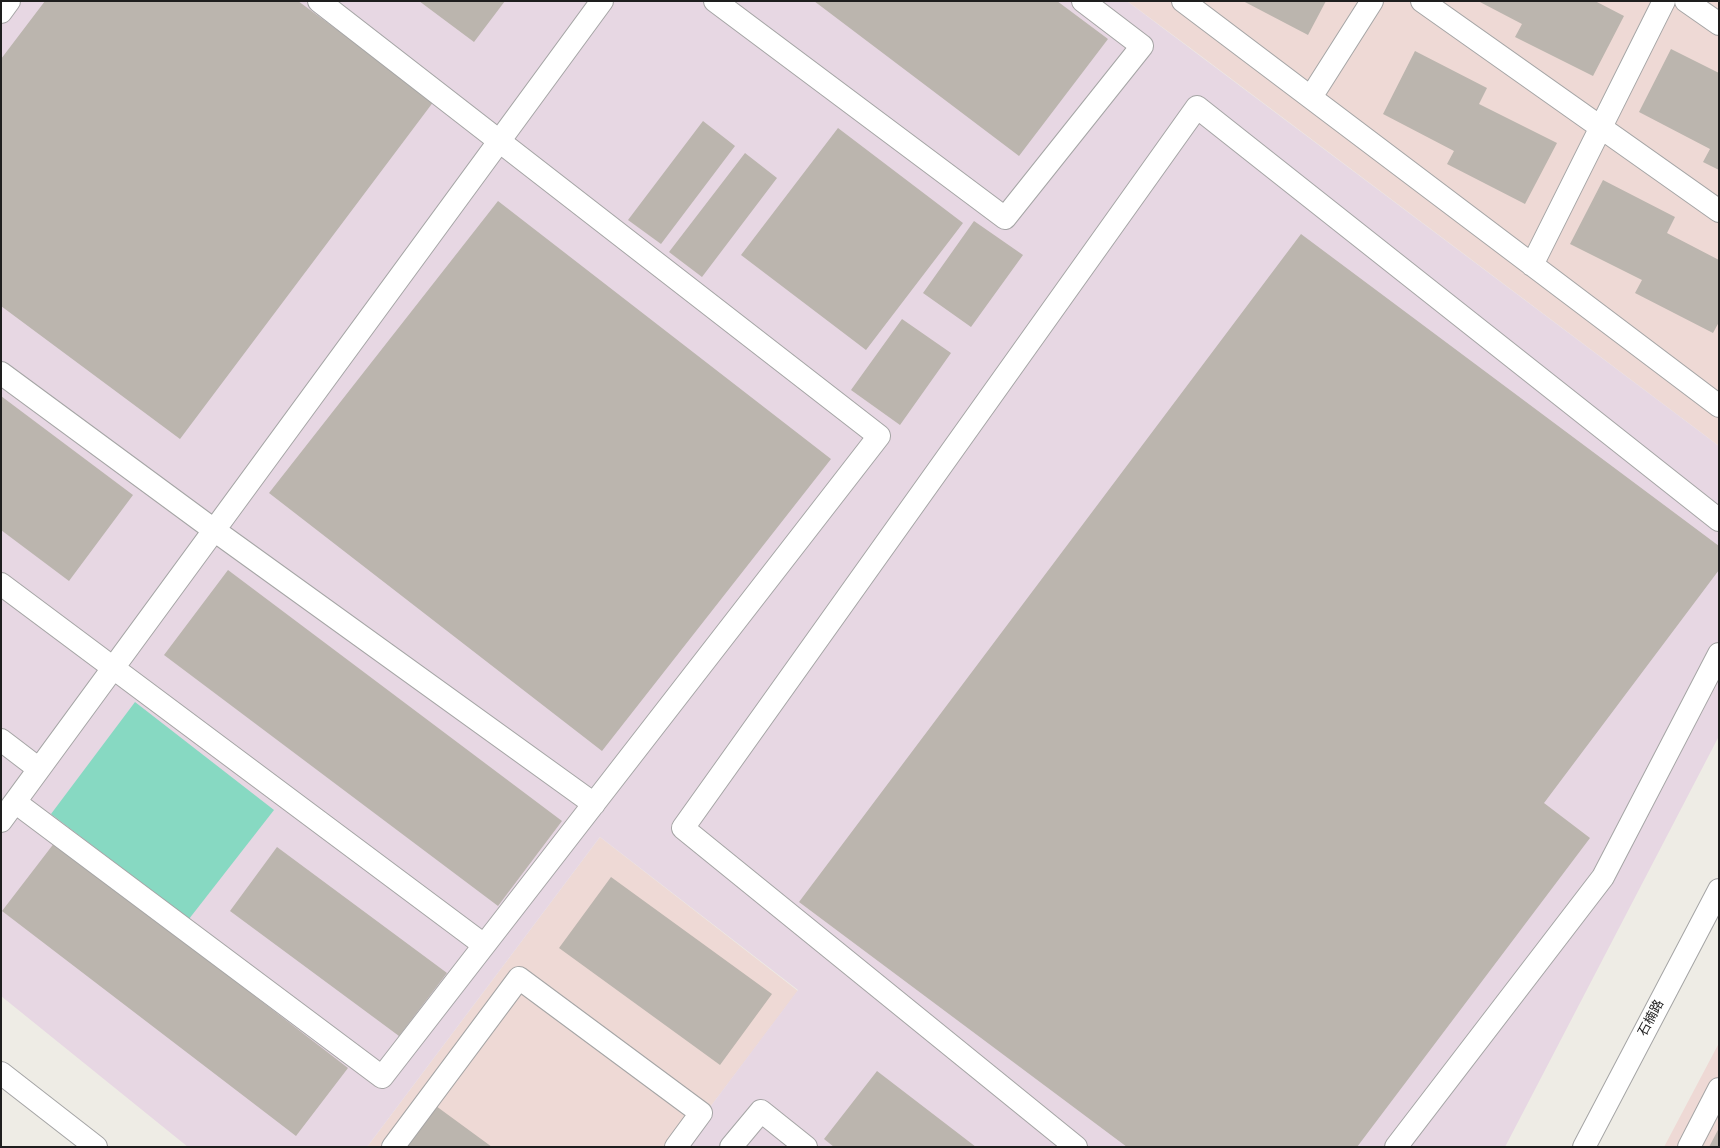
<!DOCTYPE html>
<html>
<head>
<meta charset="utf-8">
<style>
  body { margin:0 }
  #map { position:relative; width:1720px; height:1148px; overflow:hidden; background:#eeece5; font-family:Raleway,sans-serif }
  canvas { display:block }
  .frame { position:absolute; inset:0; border:2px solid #1e1e1e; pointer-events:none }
</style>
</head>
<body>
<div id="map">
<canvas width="1720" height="1148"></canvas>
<div class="frame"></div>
</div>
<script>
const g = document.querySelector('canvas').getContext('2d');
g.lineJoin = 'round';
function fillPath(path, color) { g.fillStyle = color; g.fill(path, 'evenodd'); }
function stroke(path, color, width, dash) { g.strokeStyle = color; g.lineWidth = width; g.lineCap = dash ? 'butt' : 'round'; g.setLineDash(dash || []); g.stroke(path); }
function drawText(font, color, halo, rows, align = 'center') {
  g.font = font + ' Raleway,"Noto Sans SC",sans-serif'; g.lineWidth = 3; g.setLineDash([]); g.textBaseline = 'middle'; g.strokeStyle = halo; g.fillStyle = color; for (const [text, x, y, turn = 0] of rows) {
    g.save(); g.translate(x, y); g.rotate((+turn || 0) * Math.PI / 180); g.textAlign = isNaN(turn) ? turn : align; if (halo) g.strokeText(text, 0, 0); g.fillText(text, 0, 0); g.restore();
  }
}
fillPath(new Path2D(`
  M1127 1H1719V446L1193 50Z
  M600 837 798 991 680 1147H367Z
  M1719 1043V1147H1664Z`), '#eed9d5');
fillPath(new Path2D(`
  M1 1H1127L1719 446V736L1505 1147H680L798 990 600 837 367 1147H188L1 996Z`), '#e7d7e3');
fillPath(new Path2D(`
  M135 702 274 810 189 919 51 814Z`), '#87d9c2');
fillPath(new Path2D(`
  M45 1H298L434 101 180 439 1 306V59Z
  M419 1H505L474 42Z
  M814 1H1057L1108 39 1019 156Z
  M1243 1H1326L1308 35Z
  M1478 1H1595L1624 16 1593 76 1515 37 1522 24Z
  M1671 49 1719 73V170L1703 162 1710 149 1639 112Z
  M1415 51 1487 88 1479 104 1557 143 1525 204 1447 164 1454 151 1383 114Z
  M703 121 735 146 661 244 628 220Z
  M838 128 963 223 866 350 741 255Z
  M745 153 777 178 702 277 669 252Z
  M1603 180 1675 217 1667 233 1719 260V322L1713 333 1635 293 1642 280 1570 244Z
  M498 201 831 459 602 751 269 493Z
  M974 221 1023 255 971 327 923 293Z
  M1301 234 1719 546V570L1544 803 1590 838 1357 1147H1127L799 902Z
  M902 319 951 353 900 425 851 390Z
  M1 396 133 495 69 581 1 530Z
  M228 570 562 821 498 906 164 655Z
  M55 842 348 1068 296 1136 2 911Z
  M277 847 447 973 399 1036 230 911Z
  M611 877 772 994 720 1065 559 948Z
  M877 1071 976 1147H834L824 1139Z
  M436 1106 492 1147H406Z
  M1719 1128V1147H1709Z`), '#bbb5ae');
const minor = new Path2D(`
  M715 1 1005 218 1142 46 1083 1
  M1183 1 1719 406
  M1422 1 1719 211
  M1686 1 1719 24
  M1 12 9 1
  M1311 97 1372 1
  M1532 265 1664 1
  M1 373 214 530 594 804
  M1 584 484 945
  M1 740 39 769
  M15 802 382 1077 879 436 319 1
  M1 821 602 1
  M1 1073 96 1147
  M393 1147 519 978 701 1113 676 1147
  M731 1147 761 1111 806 1147
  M1076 1147 683 828 1197 107 1719 520
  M1396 1147 1603 877 1719 654
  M1584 1147 1719 890
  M1689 1147 1719 1089`);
stroke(minor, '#a5a5a5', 24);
stroke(minor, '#fff', 22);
drawText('13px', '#1e1e1e', '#fff', [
  ["石楠路",1651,1018,-62]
]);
</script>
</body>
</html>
